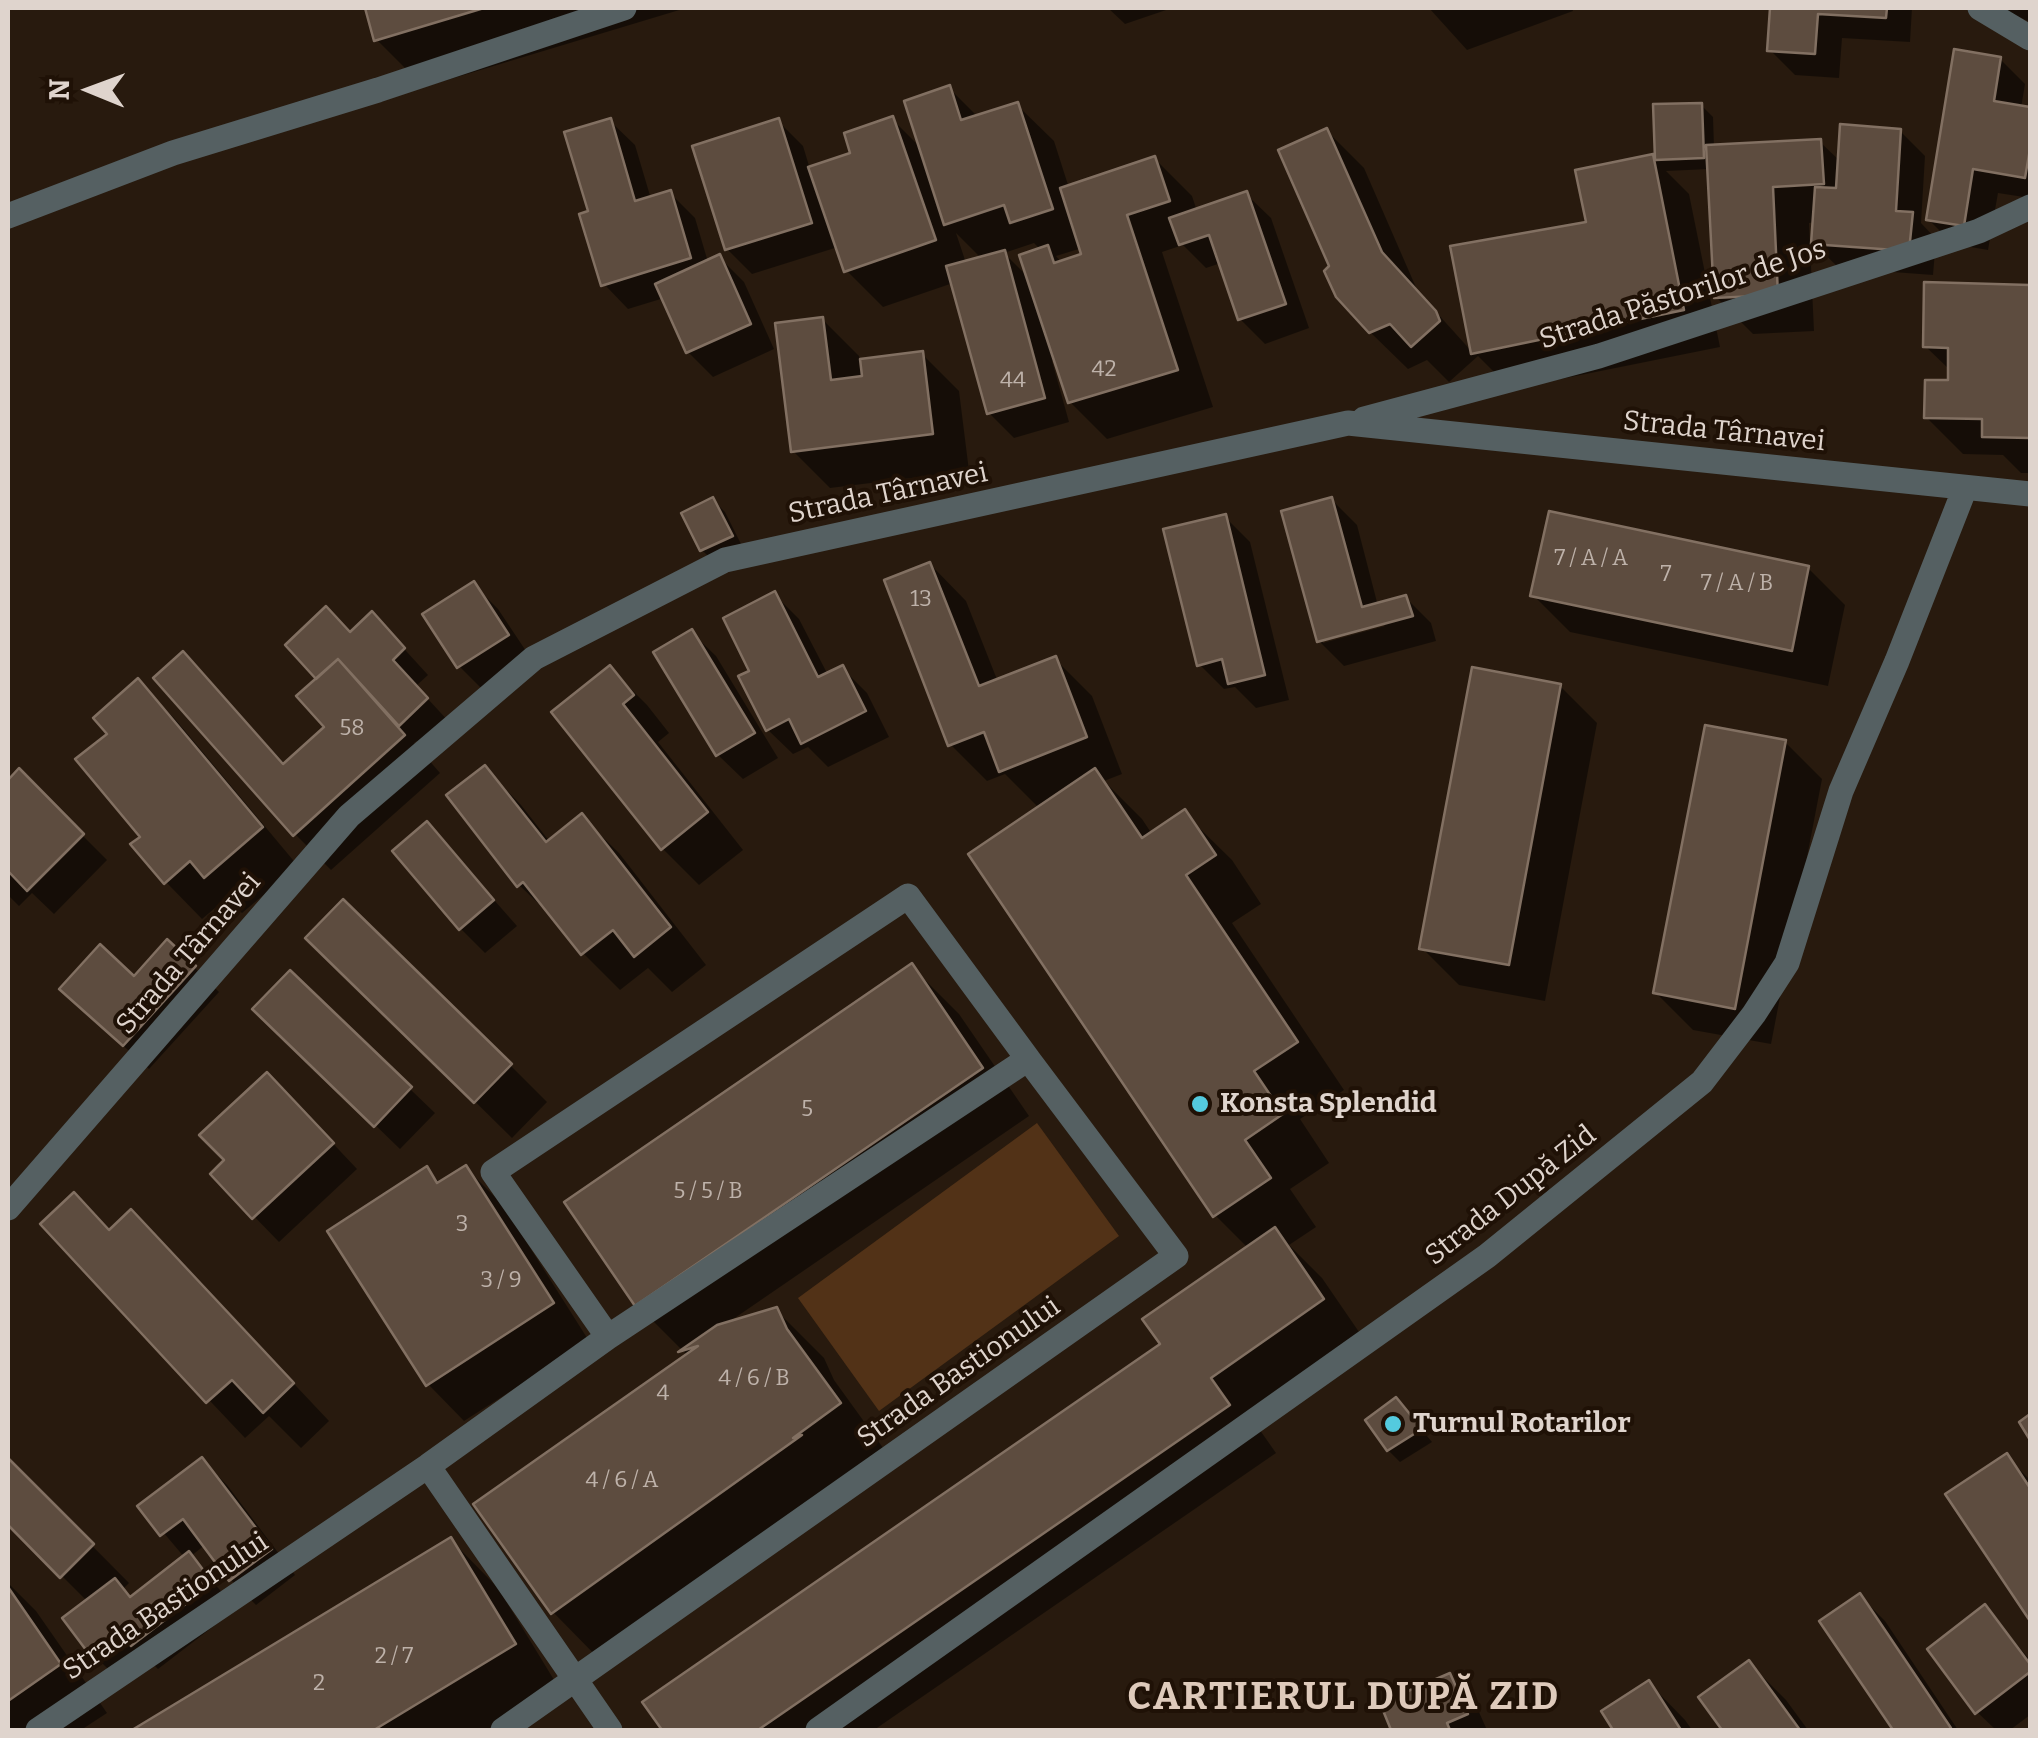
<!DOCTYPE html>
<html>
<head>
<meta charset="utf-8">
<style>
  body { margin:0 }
  #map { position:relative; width:2038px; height:1738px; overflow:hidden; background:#281a0e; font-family:Bitter,serif }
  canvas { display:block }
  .frame { position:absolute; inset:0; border:10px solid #dfd4cd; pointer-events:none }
  .north { position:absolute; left:40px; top:40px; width:100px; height:100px; -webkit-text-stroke:8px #1f1106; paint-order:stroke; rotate:271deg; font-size:28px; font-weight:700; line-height:40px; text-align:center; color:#dfd4cd }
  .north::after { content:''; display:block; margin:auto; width:35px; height:45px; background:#dfd4cd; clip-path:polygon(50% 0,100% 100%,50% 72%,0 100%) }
</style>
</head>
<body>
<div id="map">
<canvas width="2038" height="1738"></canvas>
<div class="frame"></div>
<div class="north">N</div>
</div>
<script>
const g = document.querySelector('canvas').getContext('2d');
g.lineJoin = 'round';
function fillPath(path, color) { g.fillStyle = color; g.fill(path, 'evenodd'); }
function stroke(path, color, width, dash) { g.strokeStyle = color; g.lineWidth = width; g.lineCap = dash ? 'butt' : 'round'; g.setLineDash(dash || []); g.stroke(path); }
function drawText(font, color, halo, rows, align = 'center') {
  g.font = font + ' Bitter,serif'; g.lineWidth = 8; g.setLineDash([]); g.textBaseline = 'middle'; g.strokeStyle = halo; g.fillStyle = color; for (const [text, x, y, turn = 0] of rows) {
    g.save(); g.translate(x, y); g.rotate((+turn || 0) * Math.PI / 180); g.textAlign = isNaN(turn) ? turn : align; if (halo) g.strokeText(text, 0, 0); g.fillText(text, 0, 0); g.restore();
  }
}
fillPath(new Path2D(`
  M1037 1123 1119 1236 879 1411 798 1298Z`), '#523217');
fillPath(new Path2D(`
  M367 8H686L424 87 376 39Z
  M1108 8H1172L1125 24Z
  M1429 8H1572L1573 11 1467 50Z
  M1772 8H1912L1910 42 1842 38 1839 78 1795 75 1770 50Z
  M2000 8H2030V22Z
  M2000 59 2025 84 2021 108 2030 109V198L1998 193 1988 250 1953 244 1928 219Z
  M949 88 978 117 1017 105 1054 141 1069 188 1155 159 1192 196 1197 211 1246 194 1271 218 1309 328 1265 344 1240 319 1221 263 1206 268 1183 245 1162 252 1213 407 1107 439 1070 402 1056 360 1052 361 1069 422 1014 438 989 413 953 283 883 307 846 270 838 247 752 274 727 249 778 121 803 146 810 169 853 154 892 119 922 149ZM956 233 982 259 966 263ZM1034 243 1041 250 1029 278 1004 253ZM1082 248 1084 255 1062 263 1056 256Z
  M1701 105 1713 117 1714 147 1820 142 1840 161 1900 131 1925 156 1921 223 1936 239 1933 275 1839 268 1814 244 1815 222 1809 223 1814 331 1753 334 1716 297 1710 169 1666 171 1689 194 1720 347 1511 389 1478 356 1449 382 1427 360 1408 369 1370 332 1332 267 1327 131 1364 168 1418 292 1474 354 1453 248 1589 224 1652 157 1657 162 1656 107Z
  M610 121 635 145 651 199 670 193 695 218 708 262 719 257 744 282 774 349 713 377 688 352 664 298 628 309 604 284 591 213Z
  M1926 285 2030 287V473H2021L2003 455 1963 454 1926 417 1950 383 1951 371 1925 346Z
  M822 319 859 356 860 362 922 354 959 391 969 471 830 488 793 451Z
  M713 500 725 512 743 548 714 562 702 550Z
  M1332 500 1357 525 1378 606 1406 598 1431 623 1436 641 1344 666 1319 641ZM1381 622 1385 626 1323 643 1322 638Z
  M1225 517 1250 542 1289 700 1256 708 1235 687 1224 689 1199 664Z
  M930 564 966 601 998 682 1055 659 1092 696 1122 774 1104 781 1142 819 1152 834 1184 813 1232 860 1261 904 1232 923 1344 1090 1300 1119 1329 1163 1290 1189 1316 1227 1289 1245 1322 1278 1370 1348 1257 1426 1276 1453 874 1730H665L646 1703 1163 1345 1248 1248 1215 1215 1039 808 1005 774 987 781 950 744Z
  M1808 568 1845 605 1828 686 1570 632 1533 595Z
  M473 584 498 609 532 660 484 691 459 666Z
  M774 594 799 619 828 675 842 668 867 693 889 737 828 767 808 747 793 754 768 730Z
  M691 632 716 656 778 758 743 779 718 755Z
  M351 634 396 640 428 675 416 686 451 724 425 749 417 741 414 743 440 773 331 870 295 834 183 654 286 765 327 728 319 679Z
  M610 668 647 705 669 733 658 742 743 850 699 885 662 848Z
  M138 682 175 719 298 866 242 913 227 898 202 919 166 882 143 837 110 734Z
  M1560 686 1597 723 1545 1001 1459 985 1422 948Z
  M1785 742 1822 779 1771 1044 1693 1030 1656 993Z
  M485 768 521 805 550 842 582 817 619 853 706 965 672 992 648 968 620 990 583 953 557 921 519 885Z
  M19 772 107 860 54 914 32 893 19 906 8 895V783Z
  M427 824 517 926 485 953 460 928Z
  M309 938 510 1065 547 1102 512 1138Z
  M911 966 959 1014 1029 1116 726 1324 776 1310 824 1358 834 1380 886 1452 600 1660 553 1612 688 1356 637 1305Z
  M194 967 219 992 149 1069 87 1013Z
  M280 1033 410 1089 435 1113 400 1149Z
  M292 1100 357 1169 279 1242 213 1174Z
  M466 1168 503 1205 589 1341 464 1421 428 1384 427 1169 441 1184Z
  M43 1224 110 1232 167 1249 329 1421 301 1448 269 1416 245 1438Z
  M1407 1412 1432 1442 1400 1462 1388 1450Z
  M2006 1456 2030 1480V1617L1949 1495Z
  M202 1460 227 1485 295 1575 256 1605 231 1580 205 1545 191 1556 236 1609 158 1669 144 1655 116 1677 91 1652 88 1602 8 1522V1461L129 1583 123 1589 132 1598 185 1558 141 1506Z
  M451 1540 498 1588 562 1693 499 1730H137Z
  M8 1583 36 1611 107 1713 81 1730H8Z
  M1860 1596 1885 1621 1958 1730H1896L1822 1621Z
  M1985 1607 2030 1660V1715L2010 1730H1996L1977 1712Z
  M1749 1663 1786 1700 1808 1730H1725L1701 1698Z
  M1450 1676 1474 1701 1487 1730H1394L1383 1705Z
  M1649 1683 1685 1720 1692 1730H1616L1604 1711Z`), '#0007');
const building = new Path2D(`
  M365 8H484L374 41Z
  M1770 8H1887L1886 18 1818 14 1815 54 1767 51Z
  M1954 49 2001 57 1994 101 2030 107V149L2025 178 1973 169 1964 226 1926 220Z
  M950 85 961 120 1018 102 1053 209 1010 223 1004 205 944 225 904 101Z
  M1702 103 1704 158 1655 160 1653 104Z
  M893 116 936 240 844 272 808 167 850 153 844 133Z
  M611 118 635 201 671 190 691 258 601 286 579 214 588 211 564 132Z
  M779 118 812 223 725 250 692 146Z
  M1840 124 1901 129 1896 211 1913 212 1909 251 1811 244 1815 187 1836 188Z
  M1327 128 1382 252 1436 311 1440 321 1411 347 1390 324 1369 333 1336 297 1324 271 1329 266 1278 150Z
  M1821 139 1824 184 1773 187 1778 295 1714 298 1706 145Z
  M1653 154 1684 310 1471 354 1450 246 1586 222 1575 170Z
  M1155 156 1170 201 1127 215 1178 370 1068 403 1019 255 1048 245 1054 263 1081 254 1060 188Z
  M1247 191 1286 304 1238 320 1209 235 1179 245 1169 218Z
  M1005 250 1045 398 987 414 946 266Z
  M720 254 751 324 686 353 655 284Z
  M1924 282 2030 285V438L1982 437V419L1924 418 1925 380H1948V348L1923 347Z
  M823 317 831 380 862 376 860 359 923 351 933 434 791 452 775 323Z
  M713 497 733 536 700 551 681 513Z
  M1332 497 1362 607 1406 595 1413 616 1317 642 1281 511Z
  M1549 511 1809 566 1792 651 1530 596Z
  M1226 514 1265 675 1228 684 1222 659 1197 666 1163 529Z
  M930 562 979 686 1056 656 1087 737 999 772 984 732 948 746 884 580Z
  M474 581 509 635 457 668 422 614Z
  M775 591 818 677 843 665 866 711 801 744 789 719 766 731 738 676 749 671 723 618Z
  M326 606 350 632 372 611 405 648 393 660 428 698 399 726 338 659 316 679 285 645Z
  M692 629 755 733 716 756 653 652Z
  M183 651 283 764 324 727 296 696 338 659 405 735 293 836 153 678Z
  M610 665 634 695 623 704 708 812 661 850 551 712Z
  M1472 667 1561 684 1509 965 1419 949Z
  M138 678 263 827 204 878 190 861 164 884 130 844 140 837 75 759 107 734 93 718Z
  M1705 725 1786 740 1735 1009 1653 993Z
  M485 765 546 842 582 813 671 927 634 957 613 930 581 955 523 882 517 887 446 795Z
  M19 768 84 834 27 891 8 871V780Z
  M1095 768 1142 838 1185 809 1216 855 1186 875 1298 1042 1254 1071 1283 1114 1245 1140 1271 1178 1213 1217 968 854Z
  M427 821 494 900 459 930 392 851Z
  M343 899 512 1064 474 1103 305 938Z
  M167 939 196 966 123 1046 59 989 100 944 134 976Z
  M912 963 983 1068 635 1306 564 1202Z
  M290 970 412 1087 374 1127 252 1009Z
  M267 1072 334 1143 252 1219 210 1174 224 1160 199 1135Z
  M466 1165 554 1303 426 1386 327 1231 427 1166 437 1183Z
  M74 1192 109 1230 131 1209 294 1383 263 1413 232 1380 206 1403 40 1224Z
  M1275 1227 1324 1299 1211 1378 1230 1405 758 1730H662L642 1702 1160 1344 1142 1319Z
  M777 1307 787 1329 841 1403 793 1438 802 1435 551 1614 473 1504 698 1346 678 1352 717 1325Z
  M1396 1397 1422 1429 1387 1451 1365 1420Z
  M2030 1414V1440L2019 1422Z
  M2007 1453 2030 1488V1621L1945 1494Z
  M202 1457 272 1549 229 1581 183 1519 160 1536 137 1506Z
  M8 1458 94 1544 60 1578 8 1525Z
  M451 1537 516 1644 374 1730H132Z
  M189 1551 213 1583 131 1646 119 1630 89 1654 62 1618 115 1578 130 1597Z
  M8 1587 61 1664 8 1701Z
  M1860 1593 1951 1728 1947 1730H1893L1819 1621Z
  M1985 1604 2030 1664V1672L1975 1714 1927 1649Z
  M1749 1660 1800 1730H1722L1698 1697Z
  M1450 1673 1468 1714 1447 1723 1450 1730H1391L1380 1703Z
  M1649 1680 1681 1730H1613L1601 1711Z`);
fillPath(building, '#5d4c3f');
stroke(building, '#827062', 2.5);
stroke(new Path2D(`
  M1980 8 2030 38
  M8 216 173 153 378 90 624 8
  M1364 419 1599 356 1979 231 2030 207
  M8 1208 349 816 534 658 725 560 1348 423 2030 494
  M428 1466 610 1730
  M38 1730 428 1466 608 1337 1028 1059 908 896 493 1172 608 1337
  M503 1730 1176 1256 1028 1059
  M818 1730 1487 1256 1702 1082 1754 1014 1787 963 1841 791 1897 661 1965 488`), '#556062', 25);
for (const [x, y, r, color] of [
  [1200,1104,10,"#54cade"],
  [1393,1424,10,"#54cade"]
]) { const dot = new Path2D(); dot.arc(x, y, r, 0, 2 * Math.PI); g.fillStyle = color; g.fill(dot); stroke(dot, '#1f1106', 4); }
drawText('22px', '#beb2aa', null, [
  ["42",1104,370],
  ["44",1013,381],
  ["7 / A / A",1591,559],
  ["7",1666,575],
  ["7 / A / B",1737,584],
  ["13",921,600],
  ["58",352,729],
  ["5",807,1110],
  ["5 / 5 / B",708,1192],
  ["3",462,1225],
  ["3 / 9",501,1281],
  ["4 / 6 / B",754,1379],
  ["4",663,1394],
  ["4 / 6 / A",622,1481],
  ["2 / 7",394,1657],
  ["2",319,1684]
]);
drawText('28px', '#dfd4cd', '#1f1106', [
  ["Strada Păstorilor de Jos",1683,295,-18],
  ["Strada Târnavei",1724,432,6],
  ["Strada Târnavei",888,494,-12],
  ["Strada Târnavei",189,954,-49],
  ["Strada După Zid",1511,1196,-38],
  ["Strada Bastionului",959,1373,-35],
  ["Strada Bastionului",166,1607,-34]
]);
drawText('bold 28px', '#dfd4cd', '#1f1106', [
  ["Konsta Splendid",1220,1104],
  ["Turnul Rotarilor",1413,1424]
], 'left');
g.letterSpacing = '2.5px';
drawText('bold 38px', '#decabb', '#1f1106', [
  ["CARTIERUL DUPĂ ZID",1344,1698]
]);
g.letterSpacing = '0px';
</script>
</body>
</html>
